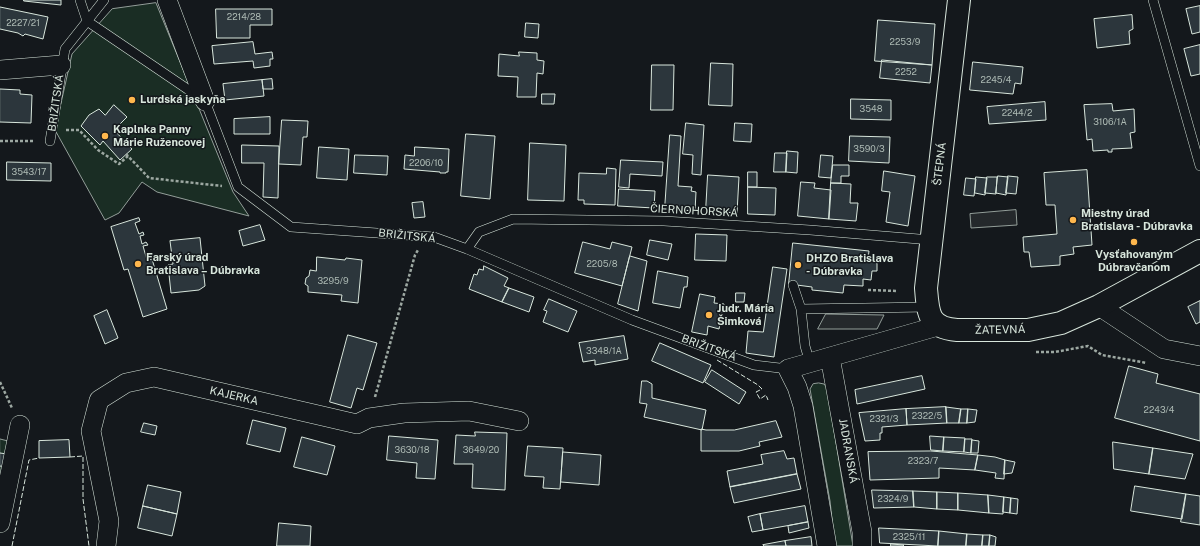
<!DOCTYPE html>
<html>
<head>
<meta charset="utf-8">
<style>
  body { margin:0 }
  canvas { display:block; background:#14181c }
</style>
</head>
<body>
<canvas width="1200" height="546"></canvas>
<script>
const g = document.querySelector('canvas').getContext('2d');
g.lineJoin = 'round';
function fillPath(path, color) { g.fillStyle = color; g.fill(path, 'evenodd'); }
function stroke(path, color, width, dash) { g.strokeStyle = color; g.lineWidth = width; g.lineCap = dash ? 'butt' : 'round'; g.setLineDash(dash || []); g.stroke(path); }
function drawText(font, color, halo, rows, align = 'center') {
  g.font = font + ' "Public Sans",sans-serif'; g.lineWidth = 3; g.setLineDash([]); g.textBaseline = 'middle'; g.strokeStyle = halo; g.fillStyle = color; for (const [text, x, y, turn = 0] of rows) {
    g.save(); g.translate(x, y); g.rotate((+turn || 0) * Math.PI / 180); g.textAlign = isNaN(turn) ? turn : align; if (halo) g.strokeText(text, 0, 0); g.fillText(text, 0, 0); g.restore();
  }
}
const green = new Path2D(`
  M156 3 233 192 249 216 157 192 142 182 119 213 105 220 55 130 72 54 112 9Z
  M819 383 824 384 827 388 853 546H835L830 501 810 389 813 384Z
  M0 439 12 442 0 498Z`);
fillPath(green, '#1a2d24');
stroke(green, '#939e99', 1);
const parking = new Path2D(`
  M1016 210 1017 225 971 228 970 214Z
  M826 314 884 315 877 329H818Z`);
fillPath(parking, '#24282b');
stroke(parking, '#939e99', 1);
const building = new Path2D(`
  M24 0H61V5L24 1Z
  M1200 6V32L1192 34 1186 9Z
  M0 7 48 17 43 39 25 34 23 36 18 33 0 29Z
  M216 9H272V25H250V38H217Z
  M1132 15 1133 29 1129 31 1130 44 1097 48 1094 19Z
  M878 20 935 24 932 65 875 61Z
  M526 23 539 24 538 38 525 37Z
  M253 42 255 54 272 52 273 59H270V66L254 68 253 61 214 64 212 46Z
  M1200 45V74L1191 76 1184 49Z
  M519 52 537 53V60L544 61 543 74 537 73 536 97H517L518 77 498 76 499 54 519 56Z
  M882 60 932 65 930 83 880 78Z
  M973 62 1023 67 1021 84 1015 83 1013 94 970 90Z
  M711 63 733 64 732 106 709 105Z
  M652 65H674L673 110H651Z
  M272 79 273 89H263L262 80Z
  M262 80 264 96 225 100 223 84Z
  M0 89 20 90V94L32 95 31 123 0 122Z
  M542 94H555L554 104H542Z
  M851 99 891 100V120L851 119Z
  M1045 102 1046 120 989 124 987 107Z
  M1112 104 1113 111 1134 109 1135 132 1130 133 1132 148 1112 149V152H1108V150L1093 151 1092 139 1087 140 1084 105Z
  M114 105 127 117 114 130 132 149 120 160 103 141 100 145 81 126 89 115 99 109 105 115Z
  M270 117V134H234V119Z
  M282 120 308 121 307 137H303L301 165 279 164Z
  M686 123 704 125 701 175 692 174 693 155 683 154Z
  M735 123 752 124 751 142 734 141Z
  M466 134 495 136 490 199 461 196Z
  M670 135 681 136 678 186 692 187 691 191 696 192 695 211 665 209Z
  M850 136 890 137 889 163 849 161Z
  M530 143 566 145 564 201 528 200Z
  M242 145 279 146 278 198 263 197 264 163H242Z
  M319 147 349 149 347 180 317 178Z
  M415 147 449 149 448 172H446V173H440V172L404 169 405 155 414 156Z
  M787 151 798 152 797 173 786 172Z
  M775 153H787L786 172H774Z
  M355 155 388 156 387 175 354 173Z
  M821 155 833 156 831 178 819 177Z
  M621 160 663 162 662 176 630 174 629 188 619 187Z
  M7 162 51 163V181L7 180Z
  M833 165H849V176H841V183H831Z
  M607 168 616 169 615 205 584 204V200H578L579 173 606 174Z
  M1087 170 1092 245 1073 247 1074 254 1060 256V265L1031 267 1029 252H1024L1023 237 1057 234 1055 205H1046L1044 173Z
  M884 171 915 176 908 226 886 222 890 192 882 191Z
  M748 172H757V187H748Z
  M708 175 739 177 737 213 706 211Z
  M998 176 1008 177 1006 195 996 193Z
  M1008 176 1018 177 1016 194 1006 193Z
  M976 177 987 178 985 195 975 193Z
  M987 177H997L996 194 985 193Z
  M966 178 976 179 974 196 964 195Z
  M801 182 815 183 814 188 831 190 829 219 798 216Z
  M831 183 851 184 850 203H858L856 221 829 219Z
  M748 187 776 188 775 215 748 214Z
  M619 189 655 191 654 208 618 206Z
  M423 202 425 217 414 218 412 203Z
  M139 218 140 221 135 223 139 234 143 232 144 235 140 236 142 244 146 242 148 245 143 246 147 260 152 259 167 309 143 317 128 269 124 270 111 227Z
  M260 225 265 240 243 246 239 231Z
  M696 234 727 235 726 261 695 260Z
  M200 238 205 286 199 290 171 293 168 265 173 264 170 241Z
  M650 240 672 244 668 260 647 255Z
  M583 242 610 249 612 242 632 247 622 286 575 273Z
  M793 243 869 251 868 259 877 261V271H872L871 280 863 279V286L844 285 843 293 812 290V287L789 284Z
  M630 256 647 261 638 311 618 304Z
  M317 257 345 260 346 258 362 260 358 303 341 301 342 295 308 292V286L305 284 306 278 309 276 310 270 316 271Z
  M484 266 508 278 504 286 509 288 502 302 469 289 474 274 477 275 479 269 483 270Z
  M773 267 787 269 774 357 746 353 748 331 763 332Z
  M658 271 688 277 687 287H684L680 308 653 303Z
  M509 288 534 297 529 312 502 302Z
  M736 293H745L744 302H736Z
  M700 294 715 297 714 303 724 304 719 329 708 326 707 335 692 332Z
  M549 299 577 311 568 332 543 322 547 311 544 310Z
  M1200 301V322L1196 324 1188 307Z
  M107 310 118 338 105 344 94 316Z
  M348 335 377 343 363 390 357 388 351 408 330 402Z
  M624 336 628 359 595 365V360L583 362 579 343Z
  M660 343 711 365 703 383 652 361Z
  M1129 366 1158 374 1156 383 1200 394V441L1115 418Z
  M712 370 746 392 739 404 705 382Z
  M922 376 925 389 857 404 855 390Z
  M642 381H647L652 384V398L706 410 702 430 644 417 647 404 640 403Z
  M946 407 947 423 907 425 906 409Z
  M946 407 961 409 959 423H947Z
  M906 409 907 425 882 427V433H880V440L865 441 859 413Z
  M961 409H968L967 423H959Z
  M968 409 977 410 975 422 967 423Z
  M253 420 286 428 280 452 247 444Z
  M776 421 782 437 759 442 760 446 739 451H701V429L706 430H734Z
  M144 423 157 426 155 435 141 432Z
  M475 432 507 433 505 490 472 488 473 464H454L456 435 475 436Z
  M389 436 438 440 435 479 416 478 417 463 387 460Z
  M930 436 944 437 943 451 931 450Z
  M302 437 335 446 327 475 294 467Z
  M944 437 965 438 964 452 943 451Z
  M965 439H972L971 453 964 452Z
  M69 440 70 457 39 458V441Z
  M972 440 979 441 978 453H971Z
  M1113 442 1153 448 1149 474 1114 469Z
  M528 446 563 448 560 489 543 488 544 477 525 476Z
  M1153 448 1193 454 1185 479 1149 474Z
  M784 451 787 459 794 458 797 474 730 487 727 471 763 464 761 455Z
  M931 451 978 455 975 470 939 468V478L870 480 868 452Z
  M563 452 601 455 599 485 561 482Z
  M0 453 7 454 5 467 0 466Z
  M978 455 995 457 1005 460 1004 479 995 478 996 473 975 470Z
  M1005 460 1015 462 1012 473 1004 474Z
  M797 474 801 489 734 503 730 487Z
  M148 485 181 492 177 514 143 506Z
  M1135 486 1186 494 1182 519 1131 511Z
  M872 490 913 491 914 507 874 508Z
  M913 491 937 492V509L914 507Z
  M937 492 958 493V510L937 509Z
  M958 493 988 495 989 513 958 510Z
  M1186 494 1200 496V525L1181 522Z
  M988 495 1004 497 1003 514 989 513Z
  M1004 497 1011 498 1010 513 1003 512Z
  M1011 498 1018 499 1017 514 1010 513Z
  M143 506 177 514 172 536 138 528Z
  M805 506 808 522 763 530 760 514Z
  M760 514 763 530 752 532 748 517Z
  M808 522 809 528 789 533 788 526Z
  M279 523 311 526 310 546H277Z
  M879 528 939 531 938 546 880 543Z
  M939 531 967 534 966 546H938Z
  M967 534 983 535 982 546H966Z
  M983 535H990L989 546H982Z
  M990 535 996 537 995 546H989Z
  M811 537 812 546H786L785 541Z
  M785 541 786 546H764L763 545Z
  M891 544 904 545 903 546H891Z`);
fillPath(building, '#2c363c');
stroke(building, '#d8e6dc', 1);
const service = new Path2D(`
  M80 0 87 21 205 101 238 187 291 227 434 237 467 249 632 320 754 365 788 369
  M1153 0 1200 166
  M50 141 65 49 104 0
  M467 249 479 232 513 219 664 221 810 230 931 240
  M793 285 801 309
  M810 363 805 346 801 309 928 307`);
const minor = new Path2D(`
  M167 0 205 101
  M0 70 61 65
  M1099 306 1164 349 1200 356
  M830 357 862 532V546
  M0 523 20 425
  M106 546 109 521 91 431 99 400 126 383 154 377 357 424 369 418 404 413 469 411 519 421
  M827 546 803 406 797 387 788 369 938 326`);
const tertiary = new Path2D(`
  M959 0 926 288C928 313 928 328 957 330H1028L1061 323 1099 306 1200 251`);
stroke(service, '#d8e6dc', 10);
stroke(minor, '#d8e6dc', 20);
stroke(tertiary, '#d8e6dc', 24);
stroke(new Path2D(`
  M66 130H79L98 150 119 164 128 156
  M0 141H35
  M126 154 149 178 222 186
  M868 290 897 291
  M1036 352H1055L1088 346 1102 355 1147 363
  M0 382 12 408
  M375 397 415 255 418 250`), '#9da8a2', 2.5, [3, 2]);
stroke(service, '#14181c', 9);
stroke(minor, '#14181c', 19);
stroke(tertiary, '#14181c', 22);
stroke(new Path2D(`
  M717 360 758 385 762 389 756 392 760 399 766 395 768 400
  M70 457 83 456V499L89 546
  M12 546 29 460 39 458`), '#d8e6dc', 1, [5, 2]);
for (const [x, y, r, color] of [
  [132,100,4,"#ffb74d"],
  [105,136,4,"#ffb74d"],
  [1073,220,4,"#ffb74d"],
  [1134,242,4,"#ffb74d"],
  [138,264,4,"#ffb74d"],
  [798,265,4,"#ffb74d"],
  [709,315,4,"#ffb74d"]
]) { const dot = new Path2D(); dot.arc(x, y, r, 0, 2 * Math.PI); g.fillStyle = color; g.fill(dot); stroke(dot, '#14181c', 1.5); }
drawText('9px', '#adbab4', null, [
  ["2214/28",244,17],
  ["2227/21",23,23],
  ["2253/9",905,42],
  ["2252",906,72],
  ["2245/4",996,80],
  ["3548",871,109],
  ["2244/2",1017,113],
  ["3106/1A",1110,122],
  ["3590/3",869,149],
  ["2206/10",426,163],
  ["3543/17",29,172],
  ["2205/8",602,264],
  ["3295/9",333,281],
  ["3348/1A",604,351],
  ["2243/4",1159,410],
  ["2322/5",927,416],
  ["2321/3",884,419],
  ["3630/18",412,450],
  ["3649/20",481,450],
  ["2323/7",923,461],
  ["2324/9",893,499],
  ["2325/11",909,537]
]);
drawText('bold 11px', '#d8e6dc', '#14181c', [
  ["Lurdská jaskyňa",140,100],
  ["Kaplnka Panny",113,130],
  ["Márie Ružencovej",113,143],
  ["Miestny úrad",1081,214],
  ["Bratislava - Dúbravka",1081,227],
  ["Vysťahovaným",1134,255,"center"],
  ["Dúbravčanom",1134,268,"center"],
  ["Farský úrad",146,258],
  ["Bratislava – Dúbravka",146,271],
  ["DHZO Bratislava",806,259],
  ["- Dúbravka",806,272],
  ["Judr. Mária",717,309],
  ["Šimková",717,322]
], 'left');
drawText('11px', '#d8e6dc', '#14181c', [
  ["BRIŽITSKÁ",56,103,-82],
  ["ŠTEPNÁ",940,164,-83],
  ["ČIERNOHORSKÁ",694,211,3],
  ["BRIŽITSKÁ",407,236,6],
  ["ŽATEVNÁ",1000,330,-1],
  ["BRIŽITSKÁ",709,348,20],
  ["KAJERKA",234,396,13],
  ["JADRANSKÁ",848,451,80]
]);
</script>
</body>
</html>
